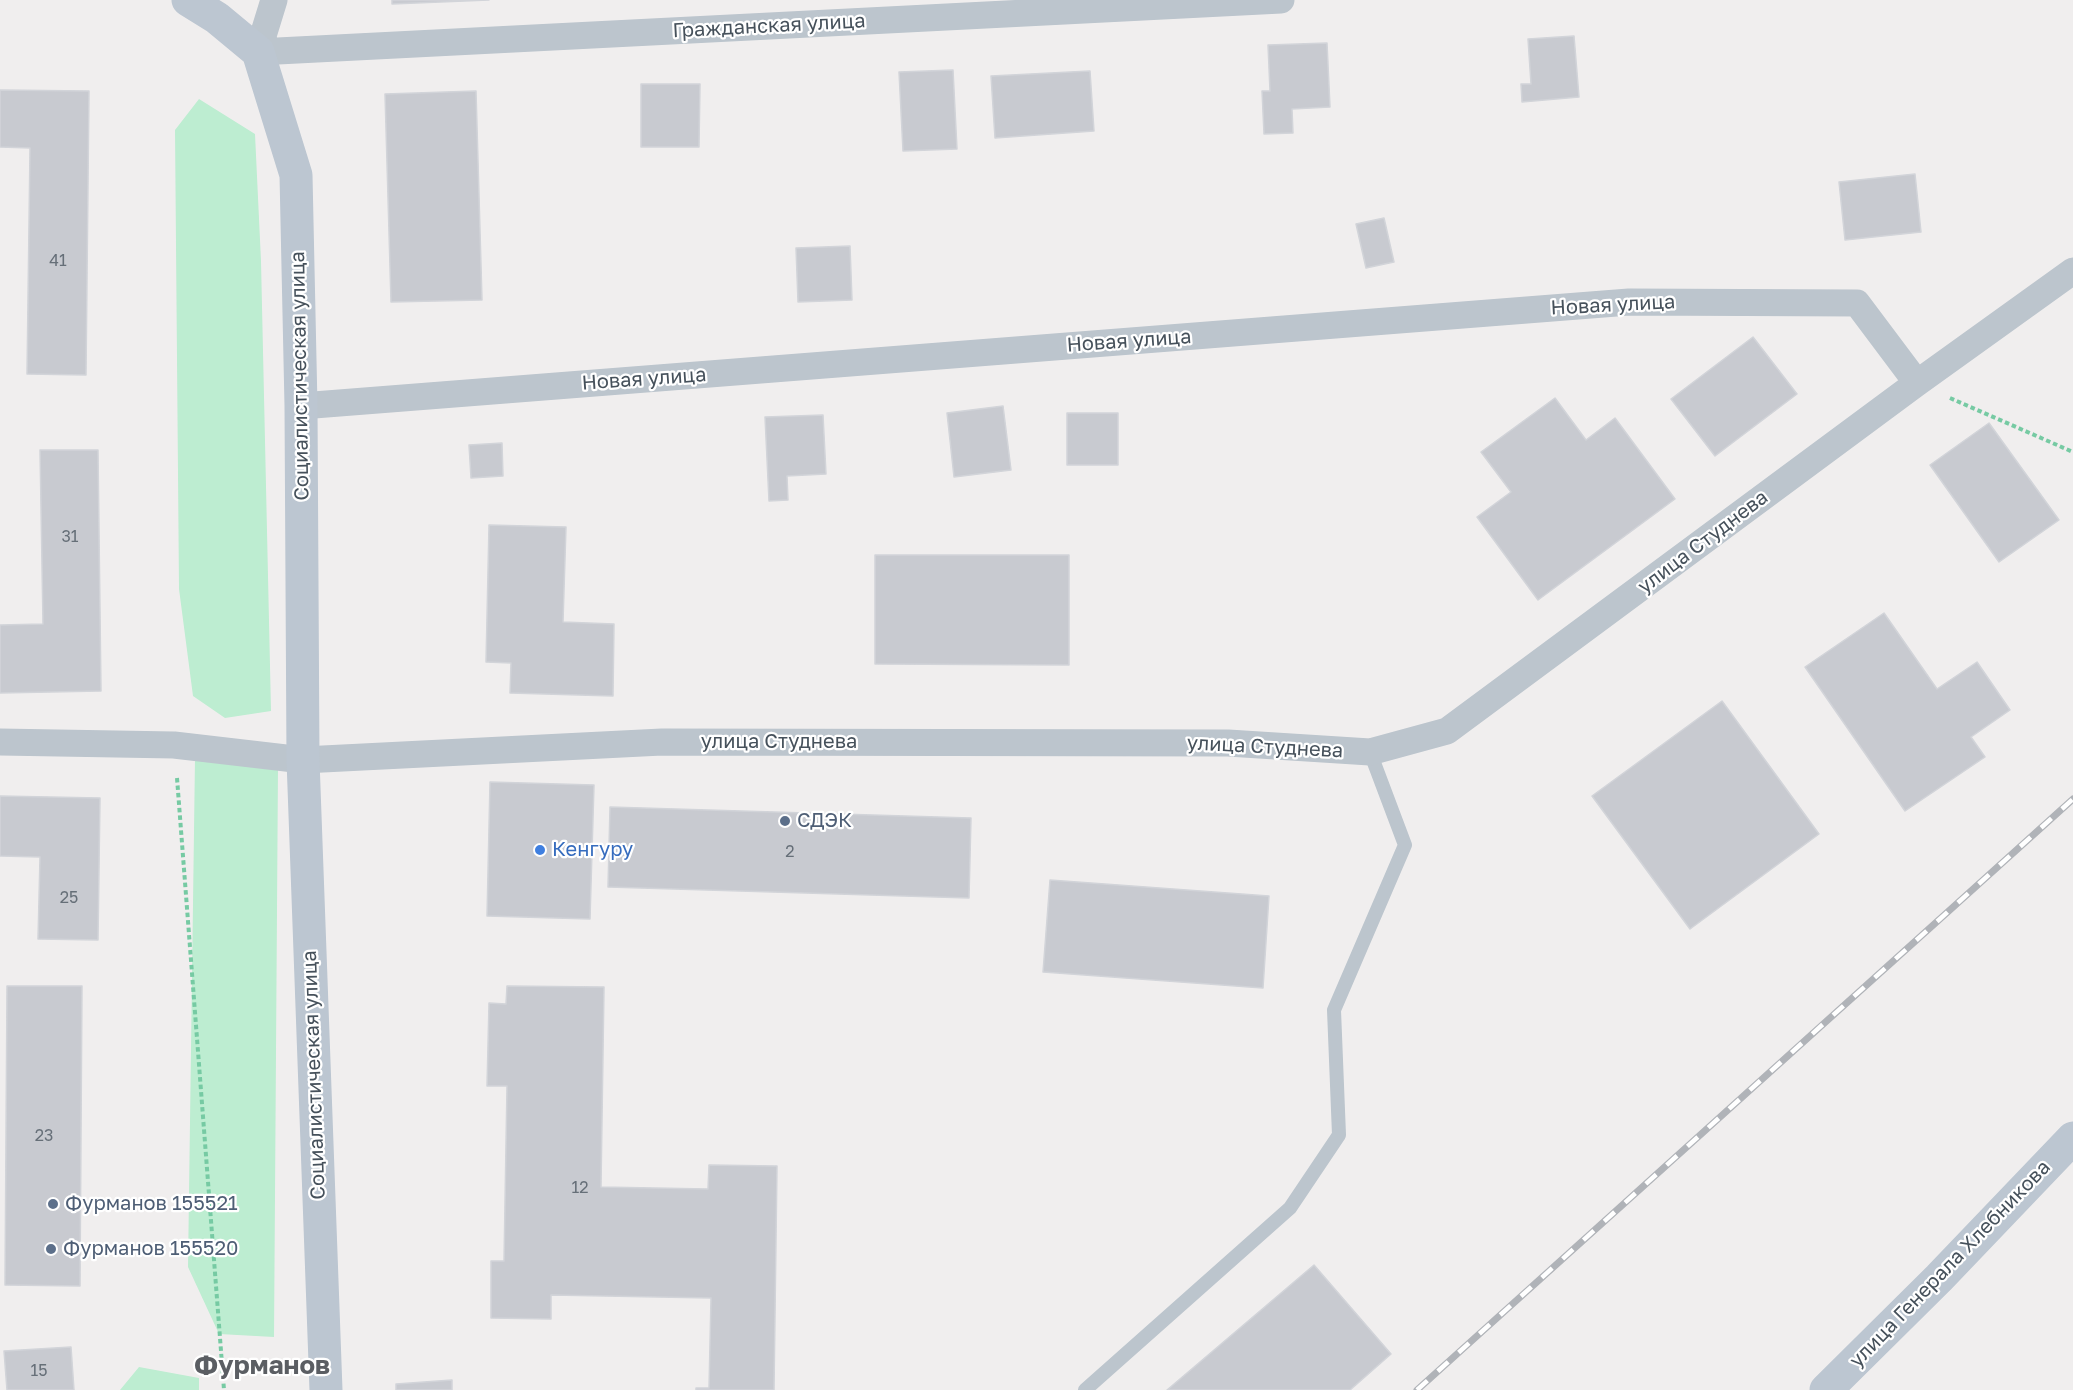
<!DOCTYPE html>
<html>
<head>
<meta charset="utf-8">
<style>
  body { margin:0 }
  canvas { display:block; background:#f0eeee }
</style>
</head>
<body>
<canvas width="2073" height="1390"></canvas>
<script>
const g = document.querySelector('canvas').getContext('2d');
g.lineJoin = 'round';
function fillPath(path, color) { g.fillStyle = color; g.fill(path, 'evenodd'); }
function stroke(path, color, width, dash) { g.strokeStyle = color; g.lineWidth = width; g.lineCap = dash ? 'butt' : 'round'; g.setLineDash(dash || []); g.stroke(path); }
function drawText(font, color, halo, rows, align = 'center') {
  g.font = font + ' "Golos Text",sans-serif'; g.lineWidth = 4.5; g.setLineDash([]); g.textBaseline = 'middle'; g.strokeStyle = halo; g.fillStyle = color; for (const [text, x, y, turn = 0] of rows) {
    g.save(); g.translate(x, y); g.rotate((+turn || 0) * Math.PI / 180); g.textAlign = isNaN(turn) ? turn : align; if (halo) g.strokeText(text, 0, 0); g.fillText(text, 0, 0); g.restore();
  }
}
fillPath(new Path2D(`
  M199 99 255 134 261 261 271 711 225 718 193 696 179 589 175 130Z
  M195 758 278 767 274 1337 219 1334 188 1267Z
  M139 1367 199 1378V1390H120Z`), '#bdedd1');
const building = new Path2D(`
  M392 0H489L392 4Z
  M1574 36 1579 97 1522 102 1521 84H1531L1528 39Z
  M1327 43 1330 107 1292 109 1293 133 1264 134 1262 91H1270L1268 45Z
  M953 70 957 149 903 151 899 72Z
  M1090 71 1094 131 995 138 991 76Z
  M641 84H700L699 147H641Z
  M0 90 89 91 86 375 27 374 30 148 0 147Z
  M476 91 482 300 391 302 385 94Z
  M1915 174 1921 232 1845 240 1839 182Z
  M1384 218 1394 262 1366 268 1356 224Z
  M850 246 852 300 798 302 796 248Z
  M1753 337 1797 394 1715 456 1671 399Z
  M1555 398 1586 440 1615 418 1675 499 1538 600 1477 517 1511 492 1481 452Z
  M1003 406 1011 470 954 477 947 413Z
  M1067 413H1118V465H1067Z
  M823 415 826 474 787 476 788 500 769 501 765 417Z
  M1989 423 2059 520 1999 562 1930 465Z
  M502 443 503 476 471 478 469 445Z
  M40 450H98L101 691 0 693V625L43 624Z
  M489 525 566 527 563 622 614 624 613 696 510 693 511 663 486 662Z
  M875 555H1069V665L875 664Z
  M1884 613 1937 689 1977 662 2010 710 1971 737 1985 757 1905 811 1805 667Z
  M1722 701 1819 834 1690 929 1592 796Z
  M490 782 594 785 590 919 487 916Z
  M0 796 100 798 98 940 38 939 40 857 0 856Z
  M610 807 971 818 969 898 608 887Z
  M1050 880 1269 896 1263 988 1043 972Z
  M7 986H82L80 1286 5 1285Z
  M507 986 604 987 601 1187 708 1189 709 1165 777 1166 774 1390H696V1388H709L711 1298 551 1295V1319L491 1318V1261H504L507 1086H487L489 1003 506 1004Z
  M1314 1265 1391 1354 1350 1390H1167Z
  M71 1347 74 1390H7L4 1351Z
  M452 1380V1390H396V1384Z`);
fillPath(building, '#c8cad0');
stroke(building, '#d2d4d9', 1.5);
stroke(new Path2D(`
  M1950 398 2073 452
  M177 778 224 1390`), '#76caa3', 4, [4.5, 3]);
stroke(new Path2D(`
  M1085 1390 1290 1208 1339 1135 1334 1010 1405 845 1370 752`), '#bcc5cd', 14);
stroke(new Path2D(`
  M274 0 258 52 1281 0
  M301 406 1629 302 1857 303 1917 383
  M0 742 174 745 303 760 662 742 1228 743 1370 752 1447 731 1917 383 2073 271`), '#bcc5cd', 27);
stroke(new Path2D(`
  M188 0 217 18 258 52 296 175 301 406 303 760 326 1390
  M1826 1390 1939 1278 2073 1138`), '#bcc6d1', 33);
const rail = new Path2D(`
  M1417 1390 2073 799`);
stroke(rail, '#b0b3b8', 7);
stroke(rail, '#fff', 4.5, [14]);
for (const [x, y, r, color] of [
  [785,821,6,"#5c6f8a"],
  [540,850,6,"#3f7fe0"],
  [53,1204,6,"#5c6f8a"],
  [51,1249,6,"#5c6f8a"]
]) { const dot = new Path2D(); dot.arc(x, y, r, 0, 2 * Math.PI); g.fillStyle = color; g.fill(dot); stroke(dot, '#fff', 2); }
drawText('16px', '#666f78', null, [
  ["41",58,261],
  ["31",70,537],
  ["2",790,852],
  ["25",69,898],
  ["23",44,1136],
  ["12",580,1188],
  ["15",39,1371]
]);
drawText('20px', '#46515b', '#fff', [
  ["Гражданская улица",769,26,-3],
  ["Новая улица",1613,305,-3],
  ["Новая улица",1129,341,-4],
  ["Социалистическая улица",300,376,-91],
  ["Новая улица",644,379,-4],
  ["улица Студнева",1703,542,-37],
  ["улица Студнева",779,742],
  ["улица Студнева",1265,747,3],
  ["Социалистическая улица",314,1075,-92],
  ["улица Генерала Хлебникова",1950,1264,-46]
]);
drawText('20px', '#4e5e75', '#fff', [
  ["СДЭК",797,821],
  ["Фурманов 155521",65,1204],
  ["Фурманов 155520",63,1249]
], 'left');
drawText('20px', '#366cbe', '#fff', [
  ["Кенгуру",552,850]
], 'left');
drawText('bold 26px', '#5b5e63', '#fff', [
  ["Фурманов",262,1366]
]);
</script>
</body>
</html>
